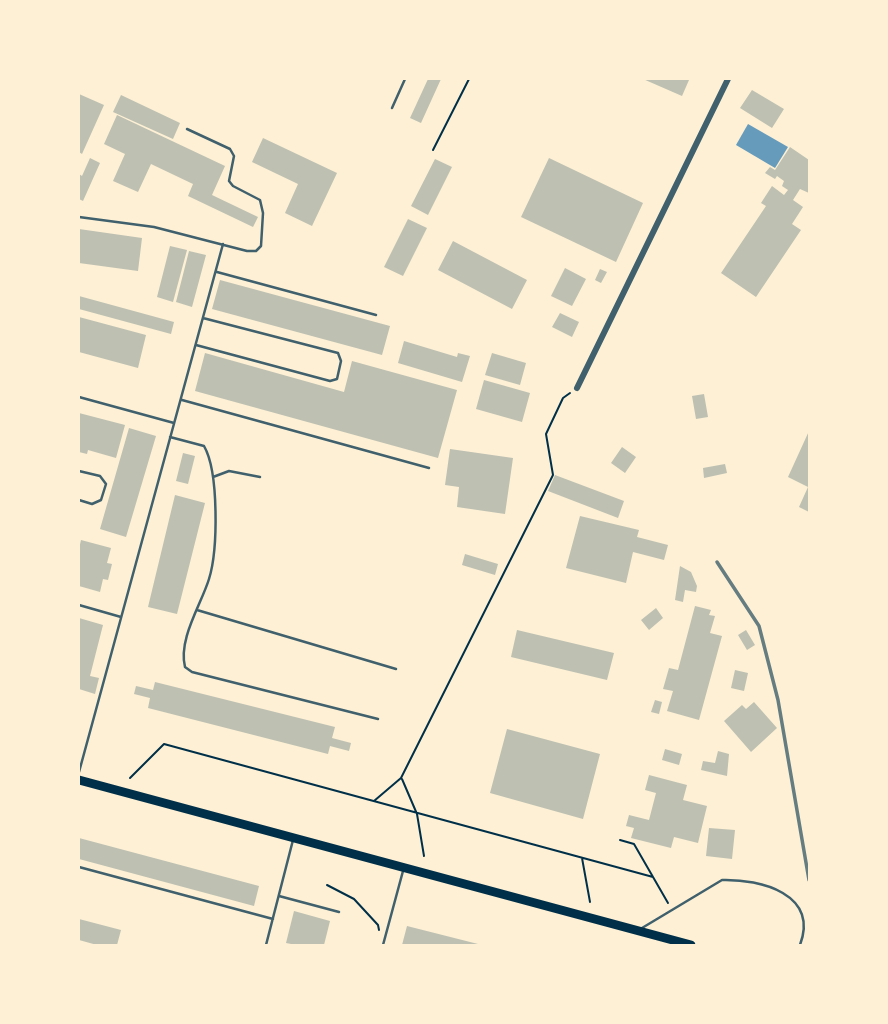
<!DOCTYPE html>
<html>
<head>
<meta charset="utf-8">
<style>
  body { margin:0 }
  #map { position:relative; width:888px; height:1024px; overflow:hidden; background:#fdf0d5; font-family:Mulish,sans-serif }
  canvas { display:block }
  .frame { position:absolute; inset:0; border:80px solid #fdf0d5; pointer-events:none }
</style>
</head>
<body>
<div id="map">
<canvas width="888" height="1024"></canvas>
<div class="frame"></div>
</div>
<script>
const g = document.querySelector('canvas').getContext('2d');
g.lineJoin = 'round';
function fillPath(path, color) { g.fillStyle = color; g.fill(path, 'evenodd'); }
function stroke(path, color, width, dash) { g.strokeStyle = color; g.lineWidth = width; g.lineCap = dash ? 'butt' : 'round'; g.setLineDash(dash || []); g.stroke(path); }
fillPath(new Path2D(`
  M748 124 788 147 775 168 736 145Z`), '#669bbc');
fillPath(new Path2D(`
  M428 79H441L421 123 410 118Z
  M643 79H686L689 80 682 96Z
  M752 90 784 109 772 128 740 108Z
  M79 94 104 105 82 154 79 152Z
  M121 95 180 123 173 139 113 112Z
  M117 115 225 166 212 195 258 217 253 227 188 196 193 184 151 164 138 192 113 181 125 154 104 144Z
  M263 138 337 173 312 226 285 213 298 184 252 162Z
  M790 147 809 160V193L800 189 793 200 803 207 792 224 801 230 756 297 721 273 766 206 761 203 772 186 784 195 788 190 782 186 784 181 777 176 775 179 765 173 770 167 775 170Z
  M90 158 100 163 83 201 79 199V174L82 176Z
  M549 158 643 203 616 262 521 217Z
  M435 159 452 167 428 215 411 206Z
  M408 219 427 228 403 276 384 267Z
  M79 229 142 238 138 271 79 263Z
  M453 241 527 280 512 309 438 270Z
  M170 246 187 250 173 302 157 297Z
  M189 251 206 255 192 307 176 302Z
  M565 268 586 279 572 306 551 296Z
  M600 269 607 272 601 283 595 280Z
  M220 280 390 326 382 355 212 309Z
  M79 296 174 322 171 334 79 309Z
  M560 313 579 322 572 337 552 327Z
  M79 317 146 335 138 368 79 352Z
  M404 341 457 357 458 353 470 356 462 382 398 363Z
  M205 353 344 392 352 361 457 390 438 458 195 391Z
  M492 353 526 363 520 385 485 375Z
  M484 380 530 393 522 422 476 409Z
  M704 394 708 417 696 419 692 396Z
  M79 413 125 425 116 458 88 450 87 454 79 452Z
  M129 428 156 436 126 537 100 529Z
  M809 431V512L799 507 808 487 788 477Z
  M622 447 636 457 625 473 611 463Z
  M450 449 513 458 505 514 457 507 459 487 445 485Z
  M183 453 195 456 188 484 176 481Z
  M725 464 727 473 704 478 703 468Z
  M555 475 624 501 618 518 548 491Z
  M175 495 205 503 177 614 148 607Z
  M580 516 639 530 637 537 668 545 664 560 633 552 626 583 566 568Z
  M81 540 111 548 107 563 112 564 108 580 103 579 100 592 79 586V549Z
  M465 554 498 564 495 575 462 565Z
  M680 566 691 572 697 586 696 592 685 590 683 602 675 600Z
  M695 606 711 610 709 615 715 616 710 633 722 636 699 720 667 711 673 691 663 689 669 668 678 670Z
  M656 608 663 618 649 630 641 620Z
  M79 618 103 625 90 676 99 678 95 694 79 689Z
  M517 630 614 653 607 680 511 657Z
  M746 630 755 645 747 650 738 635Z
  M735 670 748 673 744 691 731 688Z
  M155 682 335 727 332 738 351 743 349 751 330 746 328 754 148 708 150 698 134 694 136 686 153 690Z
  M655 700 662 702 659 714 651 712Z
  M754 702 777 728 751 752 724 721 742 705 746 709Z
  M507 729 600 754 583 819 490 793Z
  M665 749 682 754 679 765 662 760Z
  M718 751 729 754 727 776 701 770 703 761 715 763Z
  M649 775 687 785 683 800 707 806 698 843 674 837 671 848 631 838 634 828 626 826 629 815 649 820 656 793 645 790Z
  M709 828 735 830 732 859 706 856Z
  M79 838 259 886 254 906 79 859Z
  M294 911 330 921 324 945H296L286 943Z
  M79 919 121 930 117 945H97L79 940Z
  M407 926 478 944 477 945H402Z`), '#bec0b2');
stroke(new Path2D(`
  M433 150 469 79
  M130 778 164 744 653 877
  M402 779 417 814 424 856
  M374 801 401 778 553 475 546 434 563 398 570 393
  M620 840 634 844 668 903
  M582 858 590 902
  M327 885 354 899 378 925 379 930`), '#003049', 2);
stroke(new Path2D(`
  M392 108 405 79
  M79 217 154 227 247 251H256L261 246 263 213 260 200 233 186 229 181 234 156 230 149 187 129
  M217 272 376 315
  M196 345 330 381 337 379 341 361 338 353 203 318
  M79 397 174 423
  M182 400 429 468
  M170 437 204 446C219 472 218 550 209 579 201 605 178 639 185 667L192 672 378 719
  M79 471 100 476 106 484 101 500 92 504 79 500
  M213 477 229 471 260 477
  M79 605 121 617
  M197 610 396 669
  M79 772 223 244
  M79 867 273 919
  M279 896 339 912
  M642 928 722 880C761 879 819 894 800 945
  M266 945 293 840
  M383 945 403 871`), '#3f606c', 2.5);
stroke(new Path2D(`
  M577 388 728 79`), '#3f606c', 6);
stroke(new Path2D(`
  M79 780 691 945`), '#003049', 9);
stroke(new Path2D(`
  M717 562 759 626 778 700 809 880`), '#657d81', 3.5);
</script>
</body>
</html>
